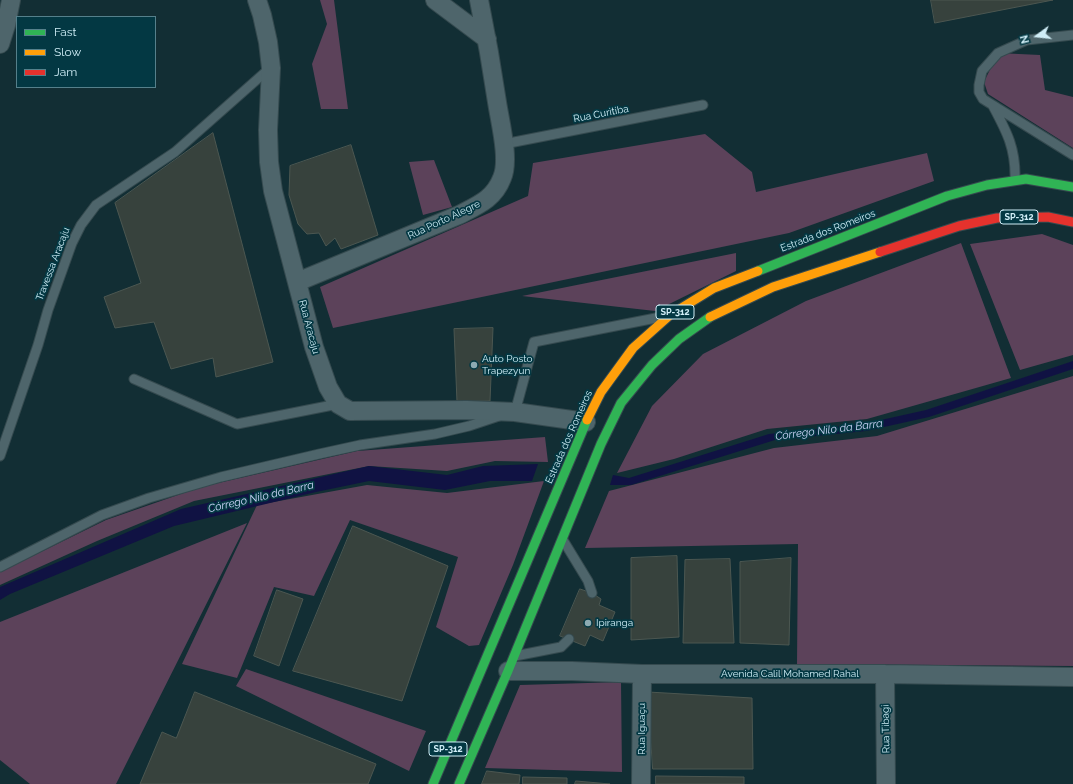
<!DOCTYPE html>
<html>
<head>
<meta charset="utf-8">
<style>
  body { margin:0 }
  #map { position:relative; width:1073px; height:784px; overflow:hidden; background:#122e34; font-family:Raleway,sans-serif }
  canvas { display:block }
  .legend { position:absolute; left:16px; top:16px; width:140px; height:72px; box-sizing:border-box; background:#033843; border:1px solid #55808b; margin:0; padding:5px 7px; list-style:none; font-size:12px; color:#cfedf6 }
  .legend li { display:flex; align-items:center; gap:8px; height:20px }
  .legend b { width:20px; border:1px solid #55808b }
  .north { position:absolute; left:1017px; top:16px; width:40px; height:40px; -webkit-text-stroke:3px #033843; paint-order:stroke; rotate:255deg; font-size:11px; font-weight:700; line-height:16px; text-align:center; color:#cfedf6 }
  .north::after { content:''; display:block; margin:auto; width:14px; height:18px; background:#cfedf6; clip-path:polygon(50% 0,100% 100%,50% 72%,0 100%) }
</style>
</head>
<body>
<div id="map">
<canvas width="1073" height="784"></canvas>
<ul class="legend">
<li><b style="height:5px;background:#30b455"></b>Fast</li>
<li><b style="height:5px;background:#ff9f0a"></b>Slow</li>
<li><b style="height:5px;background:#e5322d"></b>Jam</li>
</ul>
<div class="north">N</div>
</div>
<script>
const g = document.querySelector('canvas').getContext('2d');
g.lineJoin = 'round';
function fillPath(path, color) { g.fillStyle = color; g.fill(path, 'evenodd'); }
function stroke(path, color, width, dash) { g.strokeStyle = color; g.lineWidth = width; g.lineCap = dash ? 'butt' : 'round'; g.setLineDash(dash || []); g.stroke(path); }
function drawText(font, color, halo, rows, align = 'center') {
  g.font = font + ' Raleway,sans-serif'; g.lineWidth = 3.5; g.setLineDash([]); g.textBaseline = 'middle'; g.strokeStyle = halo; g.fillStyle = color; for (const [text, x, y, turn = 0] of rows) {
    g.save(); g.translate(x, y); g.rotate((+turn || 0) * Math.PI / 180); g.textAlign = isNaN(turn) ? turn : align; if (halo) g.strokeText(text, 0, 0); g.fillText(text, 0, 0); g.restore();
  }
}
fillPath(new Path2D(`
  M320 0H334L348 109H321L312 64 327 24Z
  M998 53 1040 55 1045 90 1073 97V148L988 94 984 82Z
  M705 134 752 172 756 192 927 153 934 181 789 233 333 328 320 287 528 196 533 163Z
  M434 160 452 207 423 215 409 162Z
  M1042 234 1073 245V355L1020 370 970 244Z
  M961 243 1011 378 867 419 767 429 674 459 617 473 652 406 703 354 806 301Z
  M736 253V271L655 311 522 296Z
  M1073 376V666L797 664 798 544 585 548 609 491 774 448 877 436Z
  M545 437 548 462 495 461 447 471 369 466 194 501 97 541 0 585V572L106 520 201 487 357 451Z
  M544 481 513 565 479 645 469 646 436 627 458 557 350 520 314 596 274 587 237 678 182 664 257 505 367 485 447 493Z
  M247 523 116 784H30L0 760V622Z
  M246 669 426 731 409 771 236 686Z
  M621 682 622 772 485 768 520 685Z`), '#5c425a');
fillPath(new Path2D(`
  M1073 361V369L929 417 866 431 775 440 631 485H610L613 475 629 478 769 434 863 424 926 410Z
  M538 464 532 481H490L445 490 369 481 316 492 174 526 10 594 0 600V587L181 509 369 466 447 475 483 466Z`), '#101243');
const building = new Path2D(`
  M931 0H1053L935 23Z
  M213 133 273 362 216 377 213 358 171 369 154 322 115 328 104 297 141 283 115 203Z
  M351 145 378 235 341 249 335 238 326 246 319 233 307 234 298 224 289 195 290 166Z
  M493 328 490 401 457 402 454 329Z
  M353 526 448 566 402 701 293 671Z
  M677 556 679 637 631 640V558Z
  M791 558 789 645 740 643V562Z
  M730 559 734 643H683L685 560Z
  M580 589 592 593 601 599 599 605 615 612 603 641 590 635 585 646 560 636Z
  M277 590 303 599 279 666 254 656Z
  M195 692 376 764 368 784H140L162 732 176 738Z
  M648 692 752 698 753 769H653Z
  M487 771 520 775 519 784H482Z
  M656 776 744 777V784H656Z
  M523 777 567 778V784H523Z
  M576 781 610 784H575Z`);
fillPath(building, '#37423d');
stroke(building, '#4c5751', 1);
const lane = new Path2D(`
  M1073 35 1027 40 998 53 982 71 979 85V92L983 99 1073 155
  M993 106C1007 132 1016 149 1015 180
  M504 144 703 105
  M134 379 237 424 338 404
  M512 413 515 412 534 342 661 317
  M0 456 38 345 48 310 72 243 81 225 96 205 175 152 270 68
  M563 540 588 581 592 593
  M0 567 102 515 149 498 221 477 319 454 360 445 435 434 469 426 499 416
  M515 656 561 647 569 639`);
const street = new Path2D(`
  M257 0 262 15 268 42 271 68 268 130 269 162 273 191 314 347 328 387 338 404 350 411 467 410 515 412 586 422
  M435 0 487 39
  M0 44 6 25 11 0
  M297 282 459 215C478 205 494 199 502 178 510 160 500 122 497 102 492 68 486 34 479 0
  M508 671H572L642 674H885L1073 677
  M885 674 886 784
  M641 784 642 674`);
const fast = new Path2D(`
  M758 271 947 196 987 185 1026 179 1073 187
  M433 784 587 420
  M459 784 508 671 601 444 621 403 652 365 679 339 710 317`);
const slow = new Path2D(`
  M710 317 773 287 880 252
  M587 420 601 392 633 348 670 315 714 288 758 271`);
const jam = new Path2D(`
  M880 252 959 226 997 218 1048 217 1073 222`);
stroke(lane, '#354a4f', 11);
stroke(street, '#354a4f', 20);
stroke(fast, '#354a4f', 11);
stroke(slow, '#354a4f', 11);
stroke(jam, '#354a4f', 11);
stroke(lane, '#4e656b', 9);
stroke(street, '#4e656b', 18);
stroke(fast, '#30b455', 9);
stroke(slow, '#ff9f0a', 9);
stroke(jam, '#e5322d', 9);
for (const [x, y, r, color] of [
  [474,365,4,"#8daab2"],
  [588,623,4,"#8daab2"]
]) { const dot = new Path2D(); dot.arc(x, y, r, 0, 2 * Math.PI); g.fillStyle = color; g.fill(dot); stroke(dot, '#033843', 1.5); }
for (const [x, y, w] of [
  [1019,217,38],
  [675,312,38],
  [448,749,38]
]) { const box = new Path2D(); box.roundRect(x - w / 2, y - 7, w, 14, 3); g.fillStyle = '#033843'; g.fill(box); stroke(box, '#cfedf6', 1); }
drawText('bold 9px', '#cfedf6', null, [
  ["SP-312",1019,217],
  ["SP-312",675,312],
  ["SP-312",448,749]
]);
drawText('10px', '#cfedf6', '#033843', [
  ["Rua Curitiba",601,114,-11],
  ["Rua Porto Alegre",444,220,-25],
  ["Estrada dos Romeiros",828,231,-21],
  ["Travessa Aracaju",53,264,-69],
  ["Rua Aracaju",309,327,75],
  ["Estrada dos Romeiros",569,437,-66],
  ["Avenida Calil Mohamed Rahal",790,674],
  ["Rua Iguaçu",642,729,-90],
  ["Rua Tibagi",886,729,-91]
]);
drawText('10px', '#cfedf6', '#033843', [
  ["Auto Posto",482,359],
  ["Trapezyun",482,371],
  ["Ipiranga",596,623]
], 'left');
drawText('italic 11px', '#cfd7fb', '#033843', [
  ["Córrego Nilo da Barra",829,430,-7],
  ["Córrego Nilo da Barra",261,497,-13]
]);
</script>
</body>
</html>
